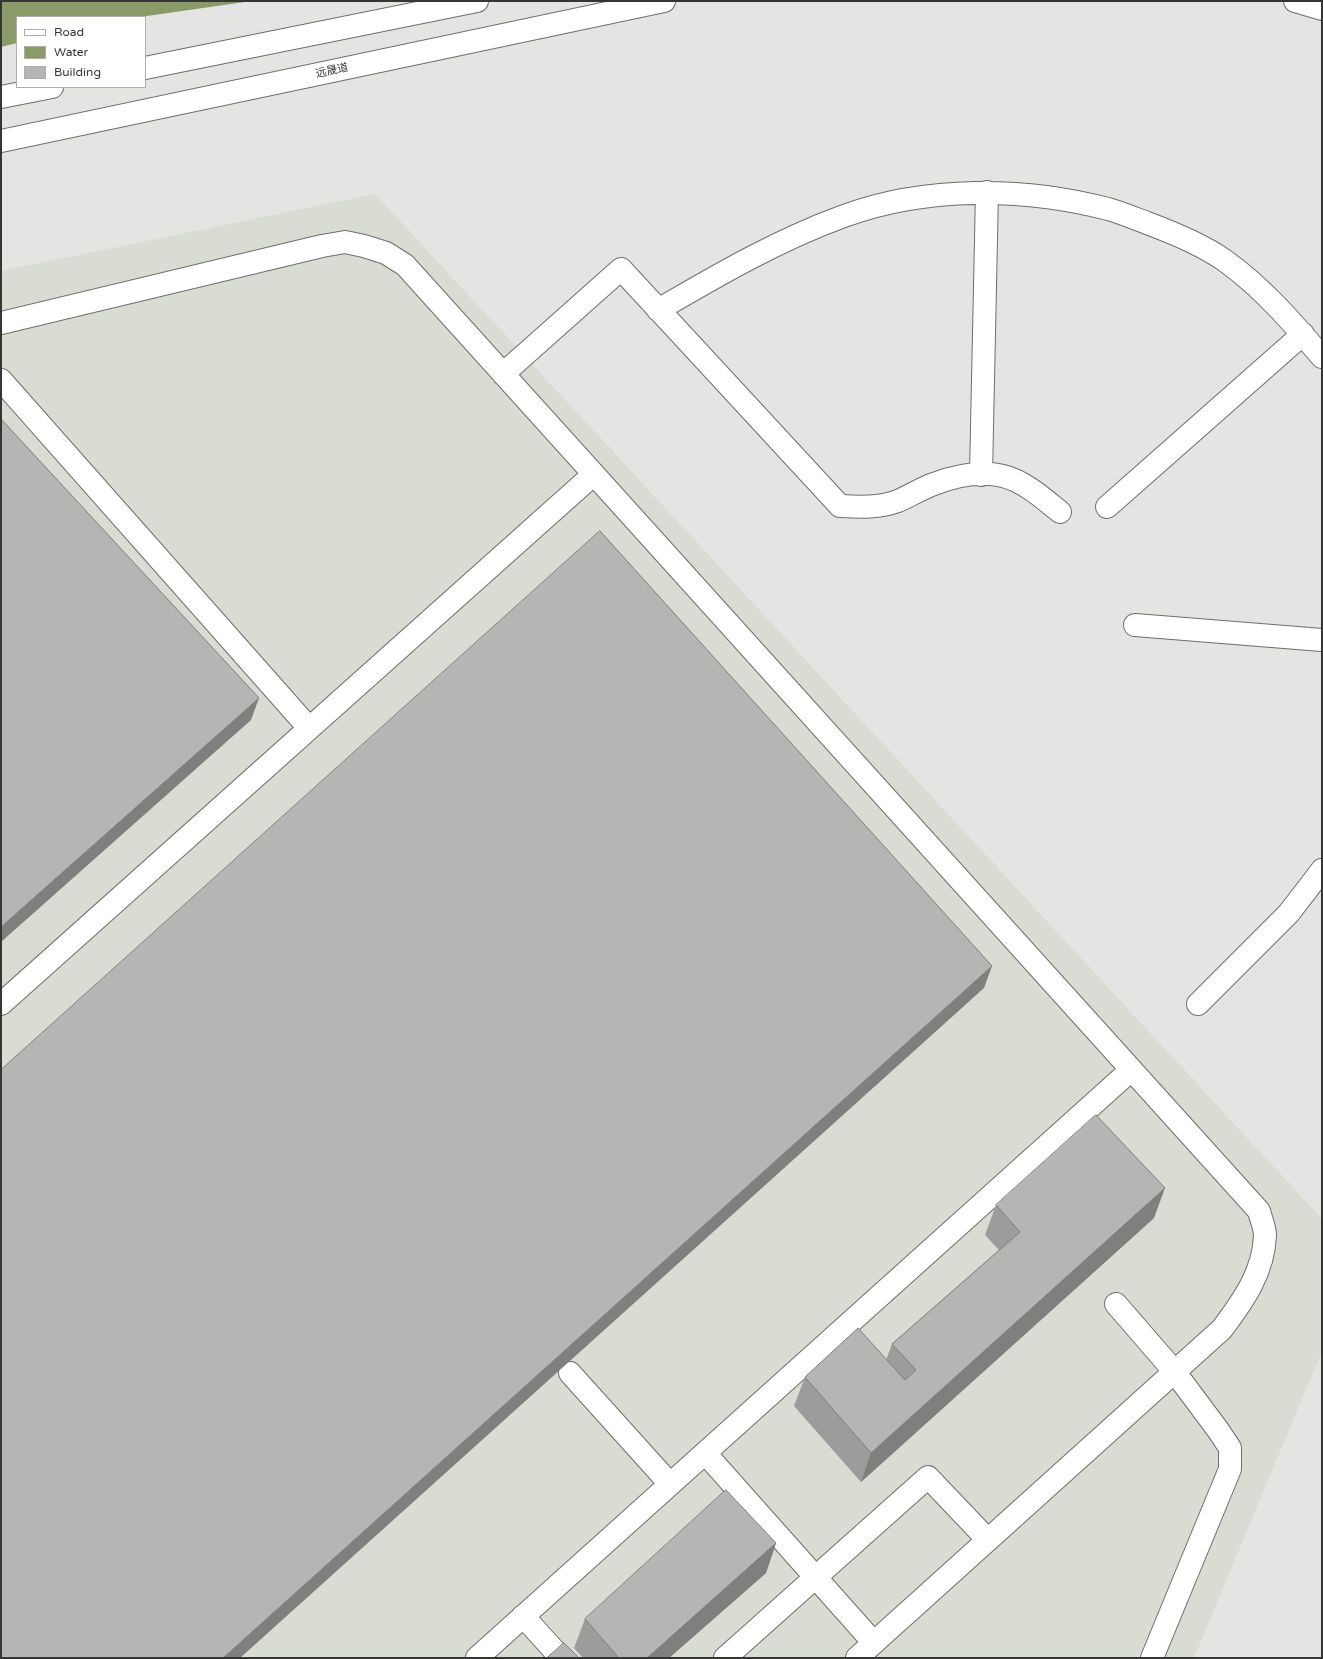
<!DOCTYPE html>
<html>
<head>
<meta charset="utf-8">
<style>
  body { margin:0 }
  #map { position:relative; width:1323px; height:1659px; overflow:hidden; background:#e4e5e2; font-family:"Varela Round",sans-serif }
  canvas { display:block }
  .frame { position:absolute; inset:0; border:2px solid #353534; pointer-events:none }
  .legend { position:absolute; left:16px; top:16px; width:130px; height:72px; box-sizing:border-box; background:#fff; border:1px solid #aeaeae; margin:0; padding:5px 7px; list-style:none; font-size:12px; color:#353534 }
  .legend li { display:flex; align-items:center; gap:8px; height:20px }
  .legend b { width:20px; border:1px solid #aeaeae }
</style>
</head>
<body>
<div id="map">
<canvas width="1323" height="1659"></canvas>
<div class="frame"></div>
<ul class="legend">
<li><b style="height:5px;background:#fff"></b>Road</li>
<li><b style="height:11px;background:#8a9a68"></b>Water</li>
<li><b style="height:11px;background:#b5b6b3"></b>Building</li>
</ul>
</div>
<script>
const g = document.querySelector('canvas').getContext('2d');
g.lineJoin = 'round';
function fillPath(path, color) { g.fillStyle = color; g.fill(path, 'evenodd'); }
function stroke(path, color, width, dash) { g.strokeStyle = color; g.lineWidth = width; g.lineCap = dash ? 'butt' : 'round'; g.setLineDash(dash || []); g.stroke(path); }
function drawText(font, color, halo, rows, align = 'center') {
  g.font = font + ' "Varela Round","Noto Sans SC",sans-serif'; g.lineWidth = 3.5; g.setLineDash([]); g.textBaseline = 'middle'; g.strokeStyle = halo; g.fillStyle = color; for (const [text, x, y, turn = 0] of rows) {
    g.save(); g.translate(x, y); g.rotate((+turn || 0) * Math.PI / 180); g.textAlign = isNaN(turn) ? turn : align; if (halo) g.strokeText(text, 0, 0); g.fillText(text, 0, 0); g.restore();
  }
}
fillPath(new Path2D(`
  M375 194 1322 1219V1351L1194 1658H1V271Z`), '#d8dcd2');
fillPath(new Path2D(`
  M1 1H252L140 17H17V43L1 47Z`), '#8a9a68');
const minor = new Path2D(`
  M1295 1 1322 9
  M145 68 477 1
  M1 97 52 87
  M1 141 664 1
  M658 310C718 275 778 240 844 216 926 186 1024 187 1108 209 1122 213 1134 218 1147 223 1174 233 1201 244 1224 260 1262 287 1292 322 1322 357
  M1 323 322 246 345 242 364 246 386 253 405 265 1259 1211C1261 1219 1265 1228 1265 1235 1264 1272 1243 1301 1222 1329L857 1658
  M503 374 621 269 840 506C860 507 879 508 898 501 910 496 922 488 934 484 955 476 981 471 1003 476 1024 481 1044 499 1060 512
  M1 380 309 728
  M981 475 987 192
  M1107 507 1303 334
  M1135 625 1322 640
  M1 1004 594 474
  M1198 1004 1289 913 1322 870
  M1116 1304 1174 1371 1218 1430 1230 1448V1469L1152 1658
  M570 1373 670 1484
  M705 1453 874 1643
  M523 1616 561 1658
  M477 1658 1131 1070
  M725 1658 928 1477 988 1540`);
stroke(minor, '#6e6f6c', 24);
stroke(minor, '#fff', 22);
fillPath(new Path2D(`
  M996 1205 1154 1218 861 1482 794 1406 805 1377 886 1360 892 1344 999 1250 985 1235Z
  M776 1543 766 1573 669 1658H583L574 1648 585 1619Z`), '#9c9d9a');
fillPath(new Path2D(`
  M259 698 251 720 1 942V927Z
  M992 966 984 988 240 1658H223Z
  M1165 1188 1154 1218 861 1482 871 1453Z
  M776 1543 766 1573 669 1658H647Z`), '#7f7f7d');
const building = new Path2D(`
  M1 419 259 698 1 927Z
  M600 531 992 966 223 1658H1V1070Z
  M1096 1115 1165 1188 871 1453 805 1377 858 1328 905 1380 916 1370 892 1344 1020 1232 996 1205Z
  M726 1490 776 1543 647 1658H619L585 1619Z
  M564 1643 579 1658H547Z`);
fillPath(building, '#b5b6b3');
stroke(building, '#7f7f7d', 1);
drawText('11px', '#353534', '#fff', [
  ["远晟道",332,71,-12]
]);
</script>
</body>
</html>
